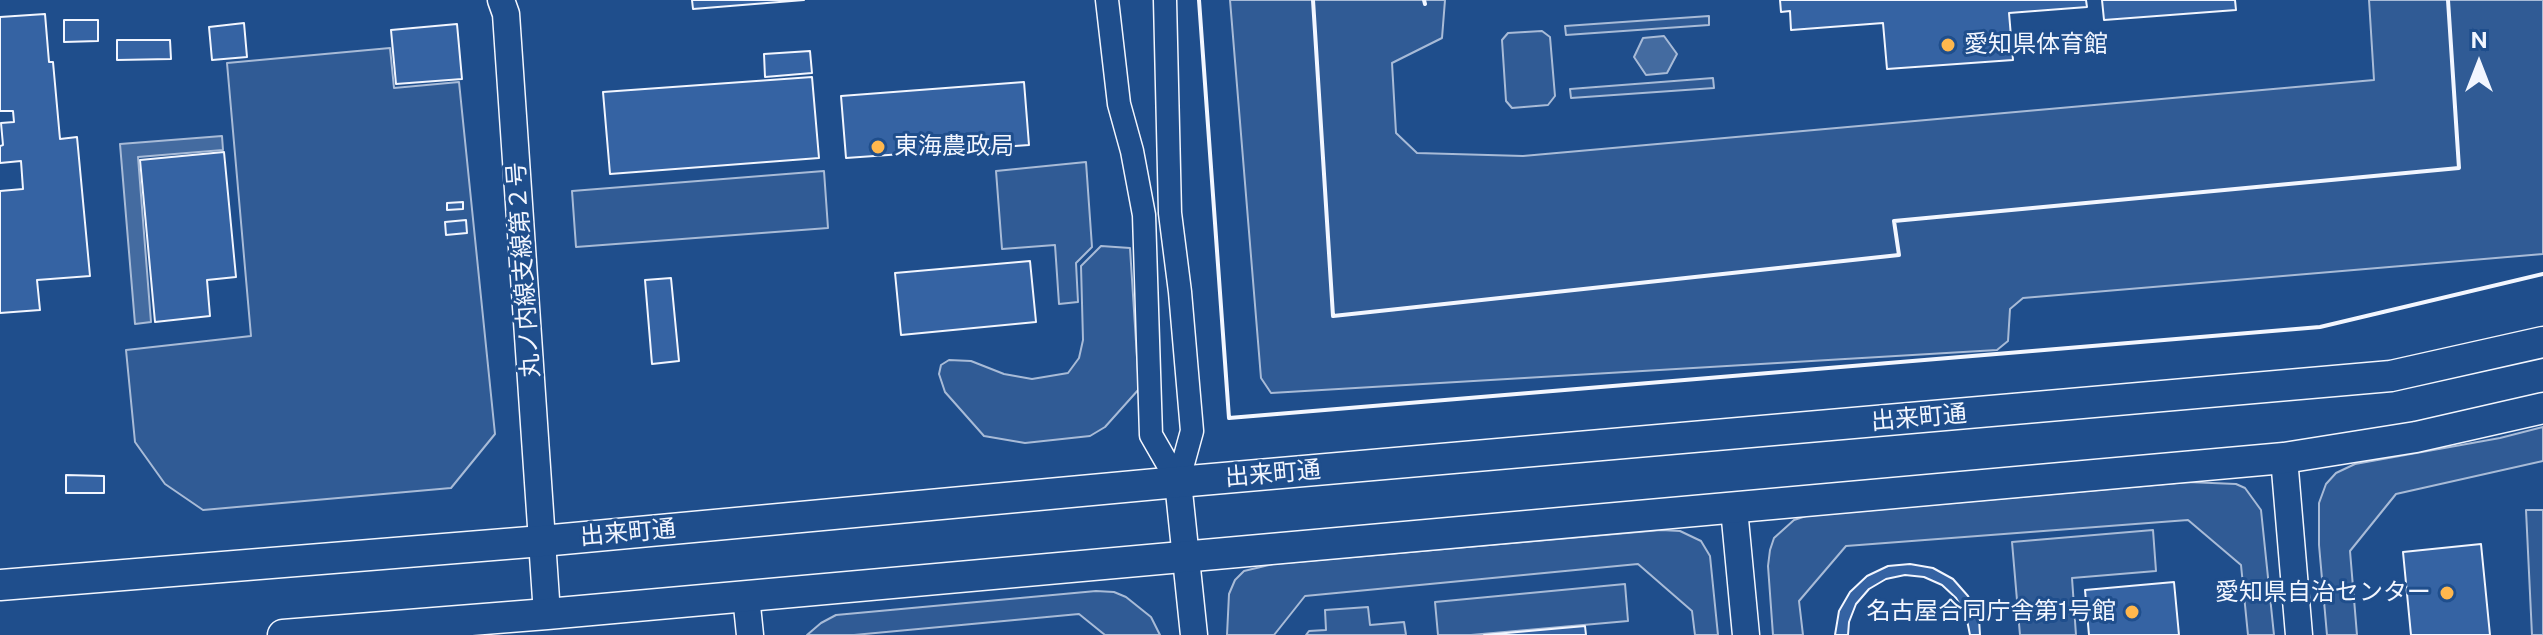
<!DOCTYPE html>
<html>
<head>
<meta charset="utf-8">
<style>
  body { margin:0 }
  #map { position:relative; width:2543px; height:635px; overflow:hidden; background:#1f4e8c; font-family:"Public Sans",sans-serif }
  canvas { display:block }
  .north { position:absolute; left:2439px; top:24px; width:80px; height:80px; -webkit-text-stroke:6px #1f4e8c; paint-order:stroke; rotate:0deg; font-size:22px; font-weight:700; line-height:32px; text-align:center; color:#f2f6ff }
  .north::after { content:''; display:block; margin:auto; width:28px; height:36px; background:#f2f6ff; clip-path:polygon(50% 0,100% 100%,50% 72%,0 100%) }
</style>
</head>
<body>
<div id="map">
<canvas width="2543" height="635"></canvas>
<div class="north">N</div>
</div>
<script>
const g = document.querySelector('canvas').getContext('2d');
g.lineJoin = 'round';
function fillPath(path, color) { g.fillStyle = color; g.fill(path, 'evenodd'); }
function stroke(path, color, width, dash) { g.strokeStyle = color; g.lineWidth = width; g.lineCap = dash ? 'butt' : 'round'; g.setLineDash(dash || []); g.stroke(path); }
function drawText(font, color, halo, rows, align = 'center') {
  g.font = font + ' "Public Sans","Noto Sans JP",sans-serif'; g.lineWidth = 6; g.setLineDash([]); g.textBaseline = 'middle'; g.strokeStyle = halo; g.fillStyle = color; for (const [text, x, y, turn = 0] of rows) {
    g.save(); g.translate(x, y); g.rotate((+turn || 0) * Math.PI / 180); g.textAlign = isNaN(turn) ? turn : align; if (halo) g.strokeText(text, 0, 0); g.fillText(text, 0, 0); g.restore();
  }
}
const built = new Path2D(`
  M1230 0H1445L1442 38 1392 63 1396 133 1417 153 1523 156 2374 80 2369 0H2543V254L2023 298 2010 309 2008 341 1997 350 1271 393 1261 378Z
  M1709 16V25L1566 35 1565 26Z
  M1542 31 1550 37 1555 96 1548 105 1512 108 1506 101 1502 40 1508 33Z
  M390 48 394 88 459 82 495 434 451 488 203 510 165 484 135 442 126 350 251 336 227 63Z
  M1713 78 1714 88 1571 98 1570 89Z
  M1086 162 1092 247 1076 263 1078 302 1059 304 1055 245 1002 249 996 171Z
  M824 171 828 228 576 247 572 191Z
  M1101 246 1130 248 1139 389 1105 427 1090 436 1025 443 984 436 945 392 939 374 941 365 949 360 971 361 1004 374 1032 379 1068 373 1079 358 1083 340 1081 266Z
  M2543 427V461L2396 494 2350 551 2357 635H2327L2319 545V503L2326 484 2336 473 2355 464 2500 438Z
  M2188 482 2236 484 2245 488 2261 510 2274 635H2248L2241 565 2188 520 1846 546 1799 601 1803 635H1773L1768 566 1770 550 1774 538 1794 520 1806 516Z
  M2526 510H2543V635H2532Z
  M1661 530 1680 531 1701 541 1710 556 1718 635H1695L1692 611 1638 564 1305 596 1274 635H1227L1229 594 1235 580 1244 571 1273 564Z
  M2153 530 2156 571 2072 578 2076 635H2020L2012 542Z
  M1625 584 1628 621 1471 635H1438L1435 602Z
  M1096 591 1114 592 1126 597 1151 617 1160 635H1105L1079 614 854 635H807L821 623 836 615Z
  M1368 607 1370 625 1404 622 1406 635H1306L1309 631 1326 630 1325 610Z`);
fillPath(built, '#305b95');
stroke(built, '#a8bbd7', 2);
const water = new Path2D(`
  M1664 36 1677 54 1667 73 1646 75 1634 57 1643 38Z
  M222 136 223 150 138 157 151 322 135 324 120 144Z`);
fillPath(water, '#446ba0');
stroke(water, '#a8bbd7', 2);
const building = new Path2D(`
  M692 0H804L693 9Z
  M1780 0H2086L2087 7 2009 13 2013 60 1887 69 1883 23 1791 30 1790 11 1781 12Z
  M2102 0H2235L2236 10 2104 20Z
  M45 14 49 62H53L60 139 77 137 90 276 37 280 40 310 0 313V191L23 189 21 161 0 163V146L3 145 1 123 14 122 13 111H0V17Z
  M64 20H98V41L64 42Z
  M244 23 247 57 212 60 209 27Z
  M457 24 462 79 396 84 391 30Z
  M117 40H170L171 59 117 60Z
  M810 51 812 73 765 77 764 54Z
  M812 77 819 158 610 174 603 92Z
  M1024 82 1029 145 846 158 841 96Z
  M224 152 236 277 207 280 210 316 155 322 140 160Z
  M463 202V209L447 210V203Z
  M466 220 467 233 446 235 445 222Z
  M1030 261 1036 322 901 335 895 273Z
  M671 278 679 361 652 364 645 280Z
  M66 475 104 476V493H66Z
  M2481 544 2490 635H2411L2403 552Z
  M1910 564 1933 568 1953 579 1968 596 1979 619 1980 635H1970L1966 615 1956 598 1942 585 1924 577 1905 575 1886 579 1869 589 1856 604 1849 622 1848 635H1835L1839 611 1850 592 1867 576 1888 566Z
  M2174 582 2179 635H2089L2085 590Z
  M1585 626 1586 635H1484Z`);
fillPath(building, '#3563a3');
stroke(building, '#f2f6ff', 2);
const minor = new Path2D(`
  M1107 0 1119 104 1132 151 1144 215 1151 435 1178 482
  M1165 0 1170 213 1180 292 1192 431 1178 482`);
const tertiary = new Path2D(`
  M501 0 506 14 547 614
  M2284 458 2299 635
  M1178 482 1194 635
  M1734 509 1746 635
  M746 596 750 635`);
const secondary = new Path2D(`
  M0 585 542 541 1178 482 2391 376 2543 342
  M283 635 547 614 2284 458 2416 437 2543 408`);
stroke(minor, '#f2f6ff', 25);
stroke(tertiary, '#f2f6ff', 29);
stroke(secondary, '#f2f6ff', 33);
stroke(minor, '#1f4e8c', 22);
stroke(tertiary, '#1f4e8c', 26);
stroke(secondary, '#1f4e8c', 30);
stroke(new Path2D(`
  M1199 0 1229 418 2320 327 2543 274
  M1313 0 1333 316 1899 255 1894 221 2459 168 2448 0
  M1424 0 1425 4`), '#f2f6ff', 4);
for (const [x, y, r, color] of [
  [1948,45,8,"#ffb74d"],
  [878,147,8,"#ffb74d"],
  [2447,593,8,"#ffb74d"],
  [2132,612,8,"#ffb74d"]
]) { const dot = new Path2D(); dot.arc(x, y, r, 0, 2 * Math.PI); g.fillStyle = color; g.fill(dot); stroke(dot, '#1f4e8c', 3); }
drawText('24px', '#f2f6ff', '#1f4e8c', [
  ["愛知県体育館",1964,45],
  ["東海農政局",894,147],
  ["愛知県自治センター",2431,593,"right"],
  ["名古屋合同庁舎第1号館",2116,612,"right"]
], 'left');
drawText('24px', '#f2f6ff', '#1f4e8c', [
  ["丸ノ内線支線第２号",524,270,-94],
  ["出来町通",1919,418,-5],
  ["出来町通",1273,474,-5],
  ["出来町通",628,533,-5]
]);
</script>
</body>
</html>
